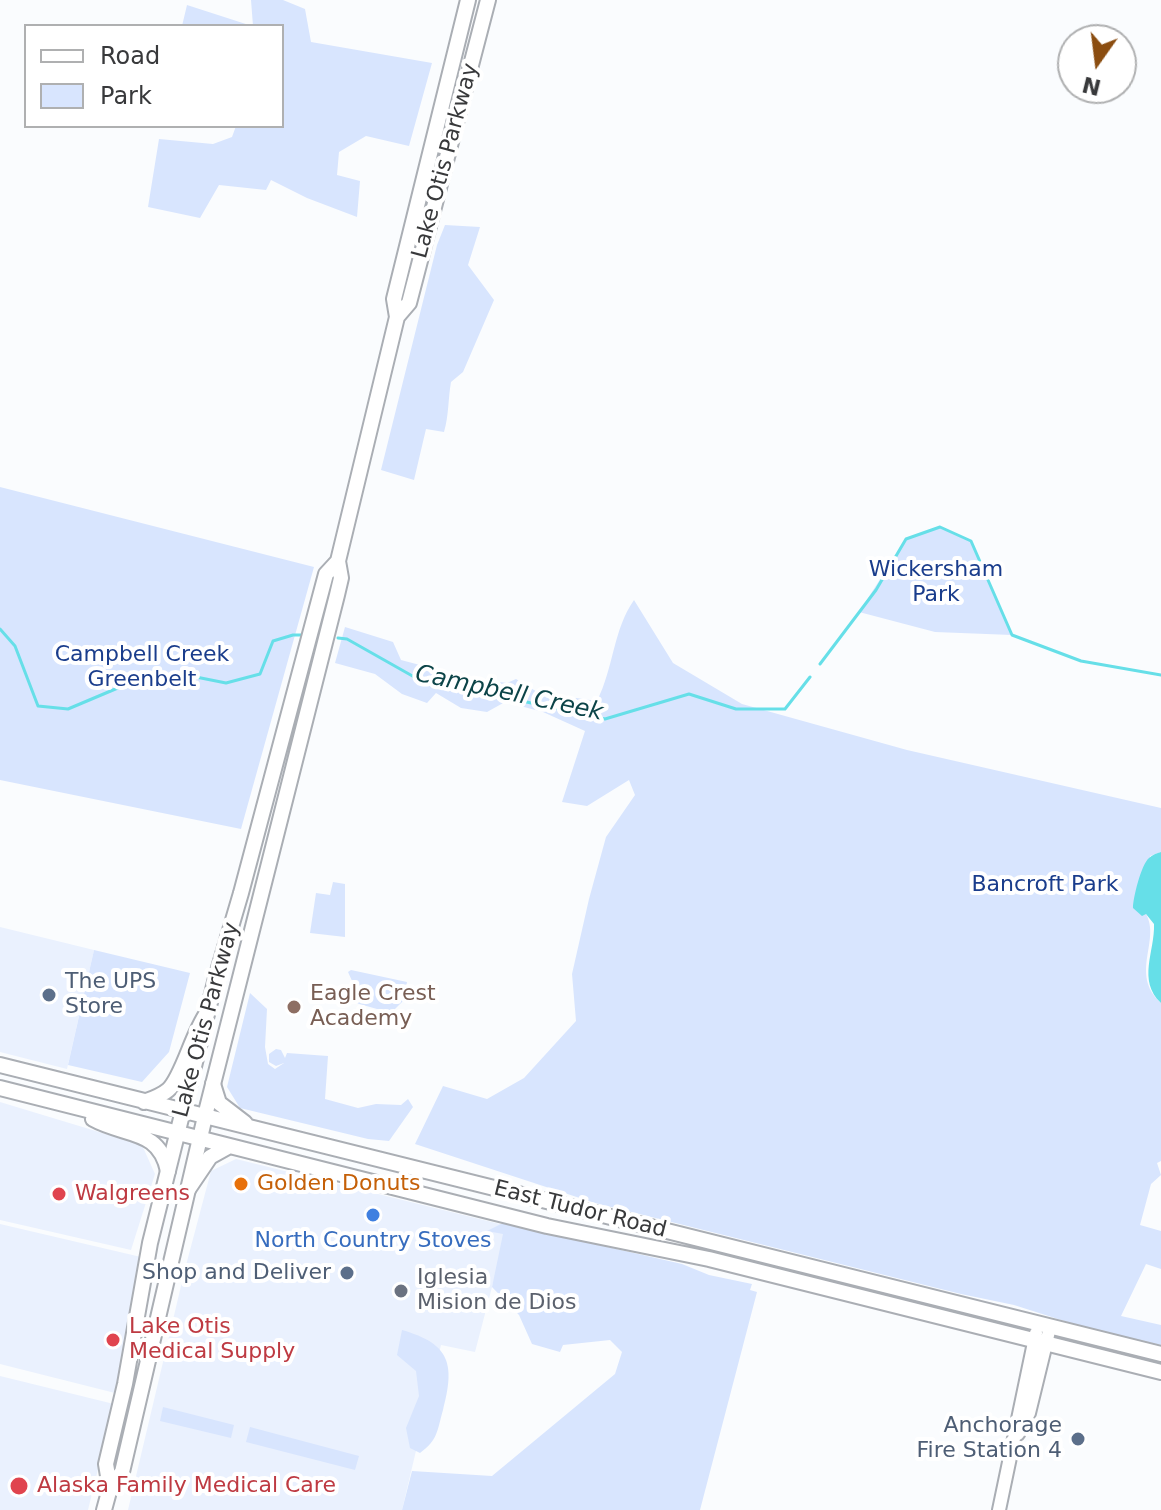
<!DOCTYPE html>
<html>
<head>
<meta charset="utf-8">
<style>
  body { margin:0 }
  #map { position:relative; width:1161px; height:1510px; overflow:hidden; background:#fafcfe; font-family:"DejaVu Sans",sans-serif }
  canvas { display:block }
  .legend { position:absolute; left:24px; top:24px; width:260px; height:104px; box-sizing:border-box; background:#fff; border:2px solid #afb0b1; margin:0; padding:10px 14px; list-style:none; font-size:24px; color:#38393b }
  .legend li { display:flex; align-items:center; gap:16px; height:40px }
  .legend b { width:40px; border:2px solid #afb0b1 }
  .north { position:absolute; left:1057px; top:24px; width:80px; height:80px; box-sizing:border-box; background:#fff; border:2px solid #afb0b1; border-radius:50%; rotate:194deg; font-size:22px; font-weight:700; line-height:32px; text-align:center; color:#38393b }
  .north::after { content:''; display:block; margin:auto; width:28px; height:36px; background:#8b4d10; clip-path:polygon(50% 0,100% 100%,50% 72%,0 100%) }
</style>
</head>
<body>
<div id="map">
<canvas width="1161" height="1510"></canvas>
<ul class="legend">
<li><b style="height:10px;background:#fff"></b>Road</li>
<li><b style="height:22px;background:#d8e5fe"></b>Park</li>
</ul>
<div class="north">N</div>
</div>
<script>
const g = document.querySelector('canvas').getContext('2d');
g.lineJoin = 'round';
function fillPath(path, color) { g.fillStyle = color; g.fill(path, 'evenodd'); }
function stroke(path, color, width, dash) { g.strokeStyle = color; g.lineWidth = width; g.lineCap = dash ? 'butt' : 'round'; g.setLineDash(dash || []); g.stroke(path); }
function drawText(font, color, halo, rows, align = 'center') {
  g.font = font + ' "DejaVu Sans",sans-serif'; g.lineWidth = 8; g.setLineDash([]); g.textBaseline = 'middle'; g.strokeStyle = halo; g.fillStyle = color; for (const [text, x, y, turn = 0] of rows) {
    g.save(); g.translate(x, y); g.rotate((+turn || 0) * Math.PI / 180); g.textAlign = isNaN(turn) ? turn : align; if (halo) g.strokeText(text, 0, 0); g.fillText(text, 0, 0); g.restore();
  }
}
fillPath(new Path2D(`
  M0 927 94 950 67 1069 0 1052Z
  M0 1102 142 1145 155 1174 131 1250 0 1220Z
  M236 1159 508 1226 475 1352 441 1345 402 1510H128L185 1269 211 1171Z
  M0 1224 141 1257 115 1393 0 1364Z
  M0 1376 114 1404 88 1510H0Z`), '#eaf1fe');
fillPath(new Path2D(`
  M251 0H283L305 9 311 42 432 63 409 146 366 136 339 152 337 175 360 181 357 217 307 198 271 180 266 190 219 185 200 218 148 207 159 139 213 144 232 137 236 126H282V26H253Z
  M187 5 252 26H182Z
  M445 225 480 227 468 265 494 300 463 372 451 382C448 399 449 415 444 432L426 429 414 480 381 470 437 245Z
  M0 487 314 567 241 829 0 780Z
  M940 527 971 541 1012 635 935 632 859 612 906 539Z
  M634 600 673 663 742 704 907 750 1161 808V852L1150 856 1146 914C1161 941 1129 974 1161 1003V1161L1157 1163 1161 1175 1151 1184 1140 1225 1161 1231V1269L1146 1264 1121 1316 1161 1325V1345L1083 1327 1014 1305 961 1294 595 1203 415 1144 443 1086 487 1099 524 1078 576 1021 572 974 589 899 606 837 635 795 629 780 587 806 562 802 585 731 543 712 505 702 487 712 461 708 436 693 427 703 402 694 375 674 335 663 345 627 393 642 401 660 469 678 507 683 516 679 547 698 569 697 597 701C614 667 613 630 634 600Z
  M333 882 345 884V937L310 933 316 893 330 895Z
  M94 950 190 973 169 1052 142 1082 68 1065Z
  M351 970 407 982 404 1000 391 1013 349 1001 353 983 348 972Z
  M250 993 267 1009 265 1047 268 1064 275 1069 284 1063 276 1066 269 1062V1054L276 1049 281 1050 285 1058 287 1053 328 1056 325 1099 358 1108 376 1104 401 1105 408 1099 413 1107 389 1141 368 1139 240 1108 227 1087Z
  M503 1223 682 1264 709 1275 752 1284 750 1290 757 1292 700 1510H402L412 1471 492 1476 615 1374 622 1352 610 1340 563 1345 560 1352 532 1344 519 1315 492 1287 503 1234 487 1231Z
  M402 1330C451 1344 455 1365 443 1410 437 1431 438 1440 420 1453L410 1448 406 1428 419 1396 416 1371 397 1355Z
  M163 1407 234 1425 231 1438 160 1421Z
  M250 1427 359 1456 355 1470 246 1442Z`), '#d8e5fe');
fillPath(new Path2D(`
  M1161 852V1003C1137 980 1155 952 1154 924L1146 914 1142 916 1133 908C1133 898 1141 865 1149 858 1152 855 1157 853 1161 852Z`), '#66dfe8');
stroke(new Path2D(`
  M0 629 15 646 38 706 68 709 132 682 191 676 226 683 260 674 273 641 293 635H301
  M338 638 347 639 416 678 605 719 689 694 736 709H785L810 677
  M820 664 876 590 906 539 940 527 971 541 1012 635 1081 661 1161 675`), '#66dfe8', 3);
const tertiary = new Path2D(`
  M1018 1434 1029 1413 1050 1327
  M999 1510 1036 1333`);
const secondary = new Path2D(`
  M397 317 409 303 488 0
  M110 1488 106 1464 125 1384 150 1243 216 978 241 893 326 574 338 561
  M104 1510 110 1488 122 1472 207 1108 337 595 341 578 338 561 397 317 394 299 468 0`);
const primary = new Path2D(`
  M0 1065 1161 1354
  M213 1084 219 1103 245 1123
  M0 1088 547 1226 709 1259 1161 1372
  M144 1102C152 1099 161 1096 168 1090 182 1078 192 1034 207 1013
  M93 1119C125 1137 159 1128 168 1171
  M187 1191 210 1157 228 1147`);
stroke(tertiary, '#aaaeb4', 16);
stroke(secondary, '#aaaeb4', 18);
stroke(primary, '#aaaeb4', 18);
stroke(tertiary, '#fff', 12);
stroke(secondary, '#fff', 14);
stroke(primary, '#fff', 14);
for (const [x, y, r, color] of [
  [49,995,8,"#5c6f8a"],
  [294,1007,8,"#8d6e63"],
  [241,1184,8,"#e8710a"],
  [59,1194,8,"#e0444e"],
  [373,1215,8,"#3f7fe0"],
  [347,1273,8,"#5c6f8a"],
  [401,1291,8,"#6b7280"],
  [113,1340,8,"#e0444e"],
  [1078,1439,8,"#5c6f8a"],
  [19,1486,10,"#e0444e"]
]) { const dot = new Path2D(); dot.arc(x, y, r, 0, 2 * Math.PI); g.fillStyle = color; g.fill(dot); stroke(dot, '#fff', 3); }
drawText('22px', '#38393b', '#fff', [
  ["Lake Otis Parkway",446,161,-75],
  ["Lake Otis Parkway",207,1020,-75],
  ["East Tudor Road",580,1210,14]
]);
drawText('22px', '#1a3d8c', '#fff', [
  ["Wickersham",936,570],
  ["Park",936,595],
  ["Campbell Creek",142,655],
  ["Greenbelt",142,680],
  ["Bancroft Park",1045,885]
]);
drawText('22px', '#4e5e75', '#fff', [
  ["The UPS",65,982,"left"],
  ["Store",65,1007,"left"],
  ["Shop and Deliver",331,1273],
  ["Anchorage",1062,1426],
  ["Fire Station 4",1062,1451]
], 'right');
drawText('22px', '#785e54', '#fff', [
  ["Eagle Crest",310,994],
  ["Academy",310,1019]
], 'left');
drawText('22px', '#c56008', '#fff', [
  ["Golden Donuts",257,1184]
], 'left');
drawText('22px', '#be3a42', '#fff', [
  ["Walgreens",75,1194],
  ["Lake Otis",129,1327],
  ["Medical Supply",129,1352],
  ["Alaska Family Medical Care",37,1486]
], 'left');
drawText('22px', '#366cbe', '#fff', [
  ["North Country Stoves",373,1241]
]);
drawText('22px', '#5b616d', '#fff', [
  ["Iglesia",417,1278],
  ["Mision de Dios",417,1303]
], 'left');
drawText('italic 24px', '#0c4448', '#fff', [
  ["Campbell Creek",509,694,12]
]);
</script>
</body>
</html>
